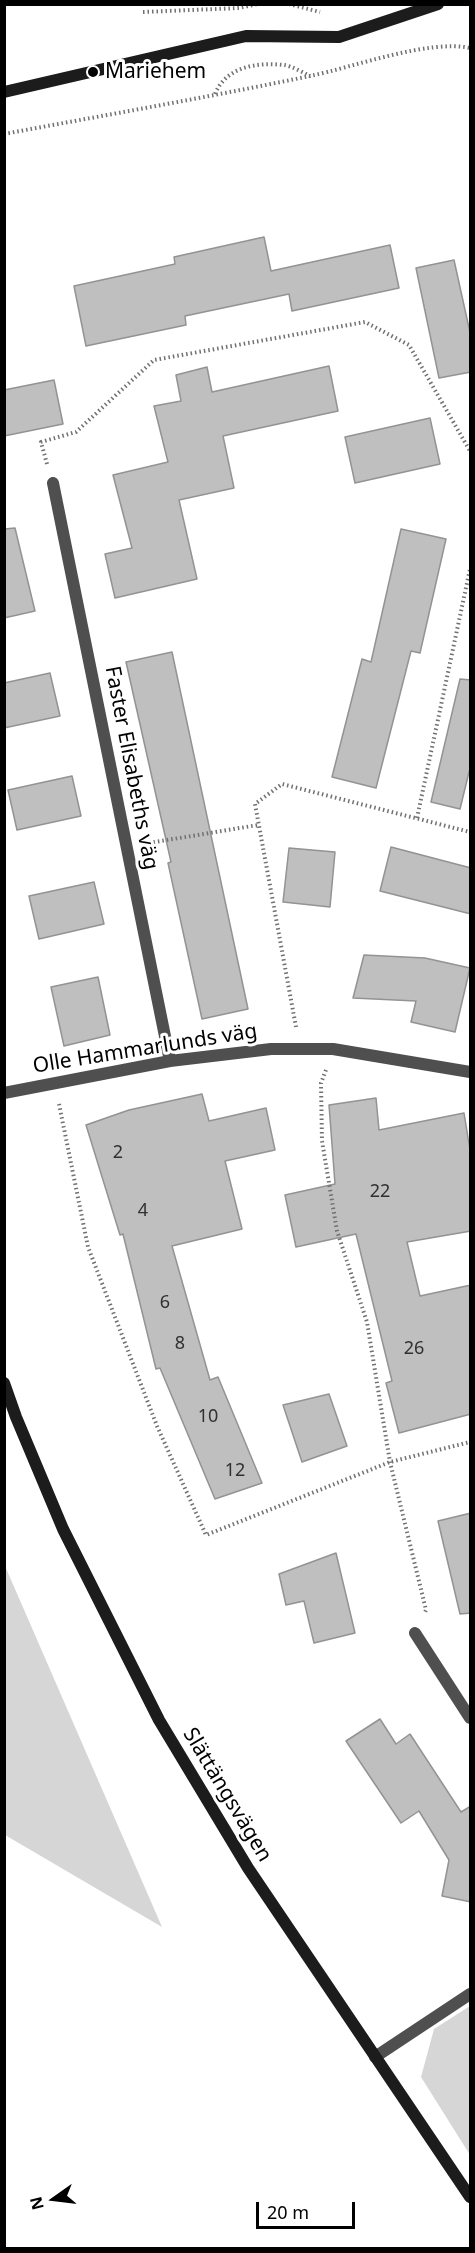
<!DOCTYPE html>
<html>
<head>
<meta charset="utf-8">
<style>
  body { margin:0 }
  #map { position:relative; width:475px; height:2253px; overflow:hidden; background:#fff; font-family:"Noto Sans",sans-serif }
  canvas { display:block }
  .frame { position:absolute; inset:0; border:6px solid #000; pointer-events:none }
  .north { position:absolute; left:24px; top:2169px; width:60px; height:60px; -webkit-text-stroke:4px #fff; paint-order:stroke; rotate:256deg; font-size:16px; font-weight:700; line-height:24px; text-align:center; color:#000 }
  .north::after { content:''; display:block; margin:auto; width:21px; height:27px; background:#000; clip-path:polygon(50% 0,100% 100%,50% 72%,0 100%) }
  .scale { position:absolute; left:256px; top:2202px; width:99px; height:27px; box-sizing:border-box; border:3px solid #000; border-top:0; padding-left:8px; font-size:18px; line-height:21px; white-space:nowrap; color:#000; -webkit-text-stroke:4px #fff; paint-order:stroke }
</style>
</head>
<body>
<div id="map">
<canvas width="475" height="2253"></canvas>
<div class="frame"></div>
<div class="north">N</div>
<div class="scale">20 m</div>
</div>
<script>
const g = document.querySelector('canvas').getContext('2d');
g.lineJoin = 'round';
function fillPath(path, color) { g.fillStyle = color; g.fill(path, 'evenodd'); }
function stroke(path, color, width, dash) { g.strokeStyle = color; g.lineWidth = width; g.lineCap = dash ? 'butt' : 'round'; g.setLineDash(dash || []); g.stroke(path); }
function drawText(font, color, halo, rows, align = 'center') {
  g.font = font + ' "Noto Sans",sans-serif'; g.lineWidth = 6; g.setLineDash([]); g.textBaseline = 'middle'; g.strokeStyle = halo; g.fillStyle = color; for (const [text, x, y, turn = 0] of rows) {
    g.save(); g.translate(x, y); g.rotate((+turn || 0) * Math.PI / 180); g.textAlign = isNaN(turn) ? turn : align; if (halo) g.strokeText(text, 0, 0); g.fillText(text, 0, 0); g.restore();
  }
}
fillPath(new Path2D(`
  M4 1566H5L162 1927 5 1835Z
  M470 2006V2155L421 2077 434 2029Z`), '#d6d6d6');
const building = new Path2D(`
  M264 237 271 271 390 245 399 288 292 311 289 294 185 316 186 325 86 346 74 286 175 264 174 257Z
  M454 260 471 337V372L439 378 416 268Z
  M329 366 338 411 223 436 234 488 179 500 197 579 115 598 105 554 132 548 113 475 168 462 154 406 181 401 176 375 207 367 212 392Z
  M54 380 63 424 4 436V390Z
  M430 418 440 464 355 483 345 437Z
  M15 528 35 611 4 618V529Z
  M401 529 446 539 420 653 411 651 376 788 332 777 362 659 371 662Z
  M172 652 248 1009 202 1019 168 863 171 862 126 662Z
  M50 673 60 716 4 728V683Z
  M460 679 471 680V764L460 809 431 802Z
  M72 776 81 816 17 830 8 790Z
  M391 847 471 868V914L380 891Z
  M289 848 335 852 330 907 283 902Z
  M94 882 104 924 39 939 29 896Z
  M364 955 425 958 470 968 455 1032 411 1022 416 1001 353 998Z
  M98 977 110 1035 64 1046 51 987Z
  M202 1094 209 1121 266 1108 275 1150 225 1161 242 1229 172 1246 210 1380 218 1377 262 1483 215 1499 160 1368 156 1369 123 1234 120 1235 86 1125 129 1110Z
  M376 1098 379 1130 464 1113 471 1156V1231L407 1242 420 1296 471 1285V1414L399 1433 386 1383 392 1381 356 1234 296 1247 285 1195 335 1184 329 1105Z
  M329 1394 347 1446 302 1462 283 1405Z
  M471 1513V1613L460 1614 438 1521Z
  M336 1553 355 1633 314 1643 304 1601 286 1605 279 1574Z
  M380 1719 396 1744 410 1734 461 1812 471 1806V1902L442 1896 449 1860 419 1811 401 1823 346 1741Z`);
fillPath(building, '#bfbfbf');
stroke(building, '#939393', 1.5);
stroke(new Path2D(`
  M289 4 320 12
  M143 12 239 8 258 4
  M215 94C226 67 256 62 284 65 292 66 302 72 310 76
  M4 134C106 115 209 97 310 76 354 67 429 39 470 48
  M47 464 41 442 76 432 154 360 365 322 409 345 470 451
  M417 818 470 569
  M149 843 258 825
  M296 1027 255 804 282 784 470 832
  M326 1070 321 1083 322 1141 337 1231 367 1322 390 1462 426 1610 424 1614
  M59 1104 88 1247 157 1426 206 1535 390 1462 470 1442`), '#717171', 4, [1.5, 3]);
stroke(new Path2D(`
  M53 483 170 1061
  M4 1093 170 1061 271 1049H333L470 1072
  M415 1633 470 1718
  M375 2057 470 1994`), '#4f4f4f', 12);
stroke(new Path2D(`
  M4 92 246 36 339 37 438 4
  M4 1383 16 1417 63 1529 159 1720 248 1868 470 2197`), '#1c1c1c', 12);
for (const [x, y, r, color] of [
  [93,72,6,"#000"]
]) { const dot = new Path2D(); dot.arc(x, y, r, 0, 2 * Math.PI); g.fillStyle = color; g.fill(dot); stroke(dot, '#fff', 2); }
drawText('18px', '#303030', null, [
  ["2",118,1153],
  ["22",380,1192],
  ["4",143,1211],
  ["6",165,1303],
  ["8",180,1344],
  ["26",414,1349],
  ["10",208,1417],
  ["12",235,1471]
]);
drawText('21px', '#000', '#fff', [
  ["Mariehem",105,72]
], 'left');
drawText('21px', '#000', '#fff', [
  ["Faster Elisabeths väg",131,768,79],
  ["Olle Hammarlunds väg",145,1049,-9],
  ["Slättängsvägen",227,1795,59]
]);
</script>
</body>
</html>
